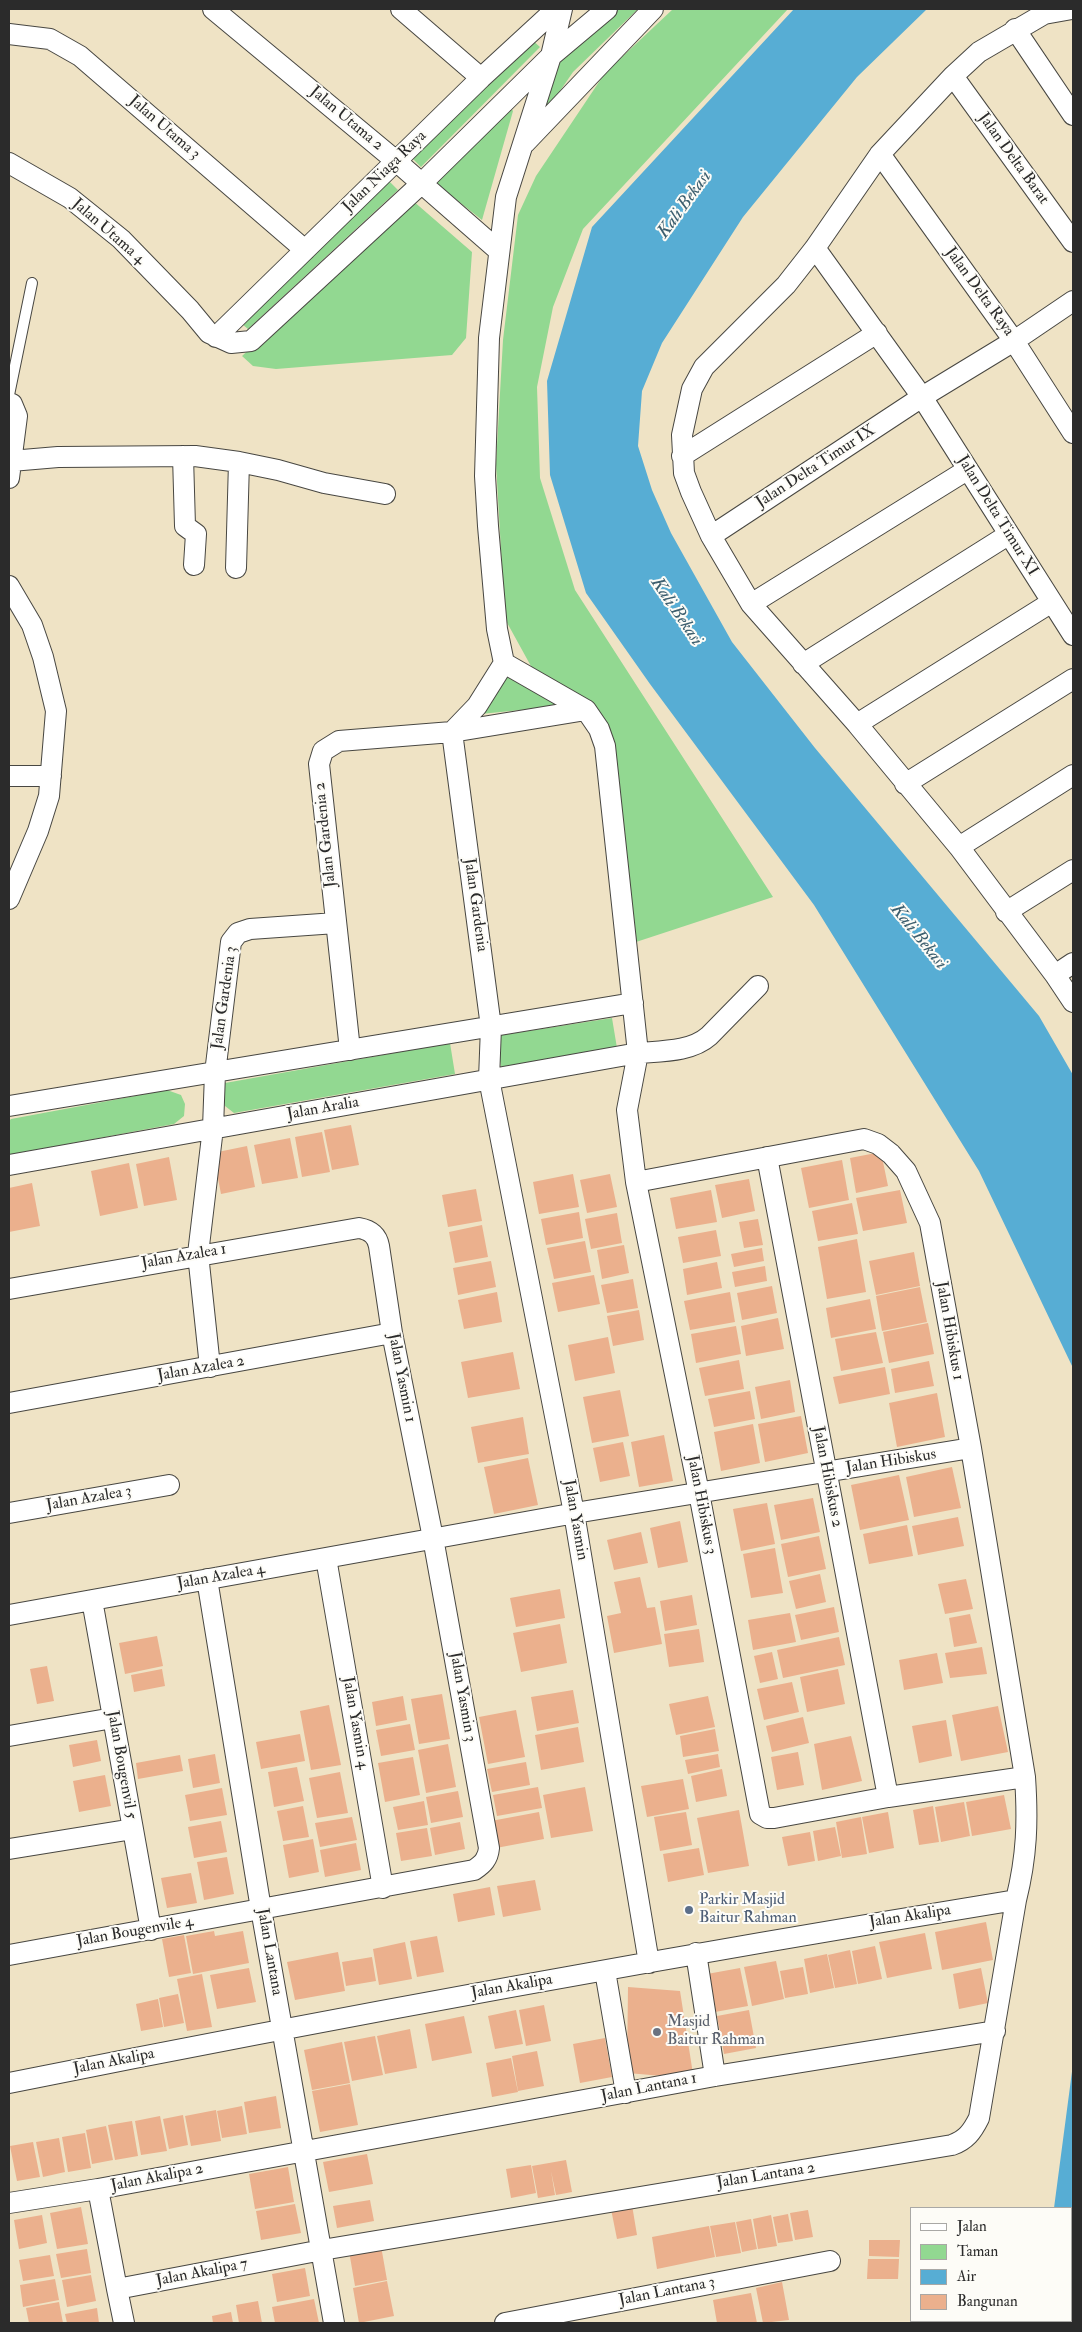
<!DOCTYPE html>
<html>
<head>
<meta charset="utf-8">
<style>
  body { margin:0 }
  #map { position:relative; width:1082px; height:2332px; overflow:hidden; background:#efe3c5; font-family:"IM FELL Double Pica",serif }
  canvas { display:block }
  .frame { position:absolute; inset:0; border:10px solid #2b2b2b; pointer-events:none }
  .legend { position:absolute; left:910px; top:2207px; width:162px; height:115px; box-sizing:border-box; background:#fdfcf7; border:1px solid #a9a8a5; margin:0; padding:6px 9px; list-style:none; font-size:15px; color:#2b2b2b }
  .legend li { display:flex; align-items:center; gap:10px; height:25px }
  .legend b { width:25px; border:1px solid #a9a8a5 }
</style>
</head>
<body>
<div id="map">
<canvas width="1082" height="2332"></canvas>
<div class="frame"></div>
<ul class="legend">
<li><b style="height:6px;background:#fff"></b>Jalan</li>
<li><b style="height:14px;background:#92d891"></b>Taman</li>
<li><b style="height:14px;background:#57add4"></b>Air</li>
<li><b style="height:14px;background:#ebb08d"></b>Bangunan</li>
</ul>
</div>
<script>
const g = document.querySelector('canvas').getContext('2d');
g.lineJoin = 'round';
function fillPath(path, color) { g.fillStyle = color; g.fill(path, 'evenodd'); }
function stroke(path, color, width, dash) { g.strokeStyle = color; g.lineWidth = width; g.lineCap = dash ? 'butt' : 'round'; g.setLineDash(dash || []); g.stroke(path); }
function drawText(font, color, halo, rows, align = 'center') {
  g.font = font + ' "IM FELL Double Pica",serif'; g.lineWidth = 4; g.setLineDash([]); g.textBaseline = 'middle'; g.strokeStyle = halo; g.fillStyle = color; for (const [text, x, y, turn = 0] of rows) {
    g.save(); g.translate(x, y); g.rotate((+turn || 0) * Math.PI / 180); g.textAlign = isNaN(turn) ? turn : align; if (halo) g.strokeText(text, 0, 0); g.fillText(text, 0, 0); g.restore();
  }
}
fillPath(new Path2D(`
  M608 9H638L573 72 538 123 546 77Z
  M673 9H788L583 229 553 307 537 387 540 478 575 590 773 897 633 943 608 740 532 668 505 619 496 464 503 340 518 215 536 176 605 73Z
  M530 38 540 47 421 167 411 157Z
  M509 105 513 111 482 220 435 183Z
  M389 181 398 190 248 329 242 324Z
  M412 200 472 252 466 338 452 355 276 369 253 366 242 356Z
  M512 671 560 706 481 714V707Z
  M612 1018 617 1048 501 1067 496 1036Z
  M450 1043 455 1074 234 1113 225 1106 222 1092 225 1083Z
  M167 1090 181 1095 185 1104 184 1116 174 1124 9 1155V1121L11 1119Z`), '#92d891');
fillPath(new Path2D(`
  M794 9H927L857 77 743 217 662 343 642 391 638 446 652 490 671 533 732 642 815 748 1039 1016 1073 1075V1368L979 1171 814 905 650 684 586 593 550 475 547 381 592 227Z
  M1073 2064V2323H1024L1025 2321H1071V2208H1054Z`), '#57add4');
fillPath(new Path2D(`
  M351 1125 359 1165 332 1170 324 1130Z
  M322 1132 330 1172 302 1177 295 1137Z
  M290 1138 298 1178 262 1184 254 1145Z
  M247 1146 255 1187 221 1194 213 1153Z
  M881 1152 888 1186 856 1193 850 1158Z
  M169 1157 177 1200 144 1206 136 1164Z
  M842 1160 849 1200 809 1208 801 1168Z
  M129 1163 138 1208 100 1216 91 1171Z
  M573 1174 579 1207 539 1214 533 1182Z
  M610 1174 617 1207 587 1213 580 1180Z
  M749 1179 755 1211 722 1218 715 1185Z
  M32 1183 40 1226 9 1232V1188Z
  M476 1189 482 1221 448 1227 442 1195Z
  M711 1190 717 1222 676 1229 670 1198Z
  M900 1190 907 1223 863 1231 856 1198Z
  M852 1203 858 1234 818 1241 812 1211Z
  M579 1212 583 1238 546 1245 541 1219Z
  M617 1213 622 1243 591 1249 585 1219Z
  M758 1219 763 1245 744 1248 739 1222Z
  M482 1225 488 1257 455 1263 449 1232Z
  M716 1230 721 1256 683 1263 678 1237Z
  M857 1239 866 1292 827 1299 818 1247Z
  M585 1241 591 1272 554 1279 547 1248Z
  M624 1245 629 1273 602 1279 597 1250Z
  M762 1248 764 1261 734 1267 731 1254Z
  M914 1252 920 1286 876 1295 869 1261Z
  M491 1261 496 1287 458 1295 453 1268Z
  M717 1262 722 1288 687 1295 683 1269Z
  M765 1266 767 1281 735 1287 732 1272Z
  M594 1275 600 1304 558 1312 552 1283Z
  M633 1279 638 1308 607 1313 601 1285Z
  M772 1286 777 1313 742 1320 737 1293Z
  M920 1287 927 1322 882 1331 876 1296Z
  M497 1292 502 1322 464 1329 458 1300Z
  M730 1292 735 1322 690 1330 684 1301Z
  M870 1299 876 1329 831 1338 826 1308Z
  M639 1310 644 1340 613 1346 607 1316Z
  M778 1318 784 1349 746 1356 741 1326Z
  M928 1323 934 1354 889 1363 883 1332Z
  M736 1326 741 1354 696 1363 691 1334Z
  M876 1332 883 1363 841 1371 835 1339Z
  M608 1337 615 1373 575 1381 568 1345Z
  M513 1352 520 1389 468 1398 461 1362Z
  M739 1360 744 1389 705 1396 699 1368Z
  M929 1361 934 1386 895 1393 891 1369Z
  M885 1367 890 1394 839 1404 833 1377Z
  M790 1380 795 1412 761 1419 755 1387Z
  M620 1390 629 1436 592 1443 583 1397Z
  M750 1391 755 1419 714 1427 708 1399Z
  M937 1393 945 1437 897 1447 889 1403Z
  M801 1416 808 1453 765 1462 758 1424Z
  M523 1417 529 1454 478 1463 471 1427Z
  M753 1424 760 1463 721 1471 714 1432Z
  M664 1435 673 1481 639 1487 631 1442Z
  M623 1442 630 1476 600 1482 593 1448Z
  M528 1458 538 1505 494 1514 484 1467Z
  M952 1467 961 1508 914 1517 906 1477Z
  M899 1475 909 1520 860 1530 851 1485Z
  M813 1498 820 1532 781 1540 774 1505Z
  M767 1503 775 1544 741 1551 733 1509Z
  M958 1517 964 1546 918 1555 912 1526Z
  M680 1521 688 1562 658 1568 650 1528Z
  M907 1525 913 1556 869 1564 863 1534Z
  M641 1532 648 1563 614 1570 607 1540Z
  M819 1536 826 1569 788 1577 781 1544Z
  M775 1548 783 1593 751 1598 743 1554Z
  M820 1574 826 1602 796 1609 789 1581Z
  M640 1577 647 1608 655 1607 662 1644 614 1653 607 1616 621 1613 614 1582Z
  M966 1579 973 1609 945 1614 938 1584Z
  M560 1589 565 1618 516 1627 510 1598Z
  M692 1595 697 1625 665 1631 660 1601Z
  M834 1607 839 1632 801 1640 795 1615Z
  M790 1613 796 1642 753 1650 748 1620Z
  M970 1614 977 1643 954 1647 949 1618Z
  M560 1624 567 1663 521 1672 513 1633Z
  M699 1629 704 1662 669 1667 664 1634Z
  M157 1636 163 1666 125 1674 119 1643Z
  M839 1637 845 1665 783 1678 777 1650Z
  M982 1647 987 1674 950 1678 945 1653Z
  M772 1652 778 1679 760 1683 754 1656Z
  M937 1653 943 1683 904 1690 899 1660Z
  M47 1666 54 1701 37 1704 30 1669Z
  M162 1669 165 1686 134 1692 131 1675Z
  M838 1669 845 1704 807 1712 800 1677Z
  M792 1682 799 1712 764 1720 757 1689Z
  M573 1690 579 1723 537 1731 531 1697Z
  M442 1694 450 1739 419 1744 411 1699Z
  M403 1696 407 1720 376 1726 372 1702Z
  M708 1696 715 1727 676 1735 669 1704Z
  M329 1705 341 1765 311 1770 300 1711Z
  M998 1706 1008 1752 961 1761 952 1715Z
  M516 1710 525 1757 488 1764 479 1717Z
  M803 1717 809 1743 772 1752 766 1726Z
  M946 1720 952 1756 919 1763 912 1726Z
  M410 1724 415 1750 381 1756 376 1730Z
  M578 1727 584 1762 541 1770 535 1735Z
  M715 1729 719 1751 683 1757 680 1736Z
  M300 1734 305 1761 261 1769 256 1742Z
  M851 1736 862 1781 822 1790 814 1744Z
  M97 1740 101 1761 73 1767 69 1745Z
  M448 1744 456 1787 426 1793 418 1750Z
  M798 1752 804 1785 777 1790 771 1757Z
  M215 1754 220 1783 193 1788 188 1759Z
  M718 1754 720 1767 688 1774 685 1760Z
  M180 1755 183 1771 138 1779 136 1763Z
  M413 1757 420 1795 385 1802 378 1763Z
  M526 1762 530 1785 492 1792 487 1769Z
  M297 1767 304 1801 274 1807 268 1772Z
  M722 1769 727 1796 696 1802 691 1776Z
  M340 1772 348 1813 317 1818 309 1778Z
  M105 1775 111 1806 79 1812 73 1781Z
  M683 1779 689 1809 647 1817 641 1786Z
  M538 1787 542 1808 497 1816 493 1795Z
  M585 1787 593 1831 551 1838 543 1795Z
  M222 1788 227 1815 190 1821 185 1795Z
  M458 1791 463 1817 431 1823 426 1797Z
  M1004 1795 1011 1829 972 1836 966 1802Z
  M424 1801 428 1825 398 1830 393 1807Z
  M964 1802 970 1836 941 1842 935 1807Z
  M303 1806 309 1837 283 1841 277 1811Z
  M933 1806 939 1842 919 1845 913 1810Z
  M739 1810 749 1866 708 1873 697 1818Z
  M539 1812 544 1839 496 1848 491 1821Z
  M686 1812 692 1845 660 1851 654 1817Z
  M888 1812 894 1848 869 1853 862 1817Z
  M352 1817 357 1840 320 1847 315 1823Z
  M861 1817 867 1854 842 1858 836 1822Z
  M221 1821 227 1852 194 1858 188 1827Z
  M460 1822 465 1849 435 1855 430 1828Z
  M835 1827 841 1856 818 1861 813 1831Z
  M427 1828 432 1856 401 1861 396 1833Z
  M810 1832 815 1861 788 1866 782 1837Z
  M313 1839 319 1872 289 1878 283 1845Z
  M356 1843 361 1870 325 1877 320 1850Z
  M699 1848 704 1875 668 1882 663 1854Z
  M227 1857 234 1894 204 1900 197 1862Z
  M191 1873 197 1903 167 1908 161 1878Z
  M535 1880 541 1910 503 1917 497 1886Z
  M490 1887 495 1915 458 1922 453 1894Z
  M986 1922 993 1960 942 1970 935 1932Z
  M214 1931 215 1936 243 1931 249 1963 193 1974 186 1936Z
  M925 1933 932 1969 887 1978 879 1942Z
  M184 1935 191 1973 169 1977 162 1939Z
  M437 1936 444 1972 417 1977 410 1941Z
  M405 1942 412 1979 379 1985 373 1949Z
  M875 1946 882 1979 858 1984 852 1951Z
  M850 1950 857 1984 835 1988 828 1955Z
  M338 1952 345 1991 295 2000 287 1962Z
  M827 1954 834 1988 810 1993 804 1959Z
  M372 1957 376 1981 346 1986 342 1962Z
  M776 1961 784 1999 752 2006 744 1967Z
  M803 1967 808 1994 785 1998 780 1971Z
  M249 1968 256 2002 217 2009 210 1975Z
  M740 1968 748 2006 715 2012 707 1974Z
  M981 1968 988 2003 959 2009 953 1974Z
  M202 1974 212 2027 187 2031 177 1979Z
  M628 1987 680 1991 693 2074 675 2077 627 2073Z
  M178 1994 184 2023 164 2027 159 1998Z
  M158 1999 163 2027 141 2031 136 2004Z
  M544 2005 551 2041 526 2046 519 2010Z
  M516 2010 523 2044 495 2049 488 2016Z
  M749 2010 756 2048 724 2054 717 2016Z
  M464 2016 472 2053 432 2061 425 2024Z
  M410 2029 417 2068 385 2074 377 2036Z
  M375 2036 383 2075 352 2081 344 2042Z
  M605 2038 612 2077 580 2083 573 2044Z
  M342 2042 350 2083 312 2090 304 2050Z
  M537 2051 544 2086 518 2091 512 2056Z
  M511 2058 518 2092 492 2097 486 2063Z
  M350 2084 358 2125 320 2132 312 2091Z
  M276 2096 281 2128 249 2133 244 2102Z
  M242 2106 247 2134 222 2138 217 2111Z
  M216 2110 221 2141 191 2146 185 2116Z
  M183 2115 188 2145 169 2149 163 2119Z
  M160 2116 167 2151 141 2155 135 2121Z
  M132 2121 138 2156 115 2160 108 2125Z
  M106 2126 113 2160 92 2164 86 2130Z
  M85 2133 91 2168 68 2172 62 2137Z
  M59 2138 65 2172 43 2177 36 2142Z
  M33 2142 40 2177 17 2181 10 2146Z
  M367 2154 373 2184 329 2192 323 2162Z
  M566 2160 572 2192 556 2195 551 2171 555 2195 538 2198 532 2166Z
  M531 2165 536 2193 511 2198 506 2169Z
  M288 2167 294 2202 255 2209 249 2174Z
  M370 2200 374 2221 337 2228 333 2206Z
  M295 2204 301 2233 261 2240 256 2211Z
  M632 2205 637 2235 617 2239 611 2209Z
  M81 2207 88 2244 57 2249 50 2213Z
  M808 2210 813 2237 795 2240 790 2213Z
  M788 2214 793 2241 778 2243 773 2217Z
  M42 2215 47 2243 19 2249 14 2220Z
  M771 2215 777 2246 758 2249 753 2219Z
  M751 2219 757 2249 742 2252 736 2222Z
  M735 2222 741 2253 716 2257 710 2226Z
  M709 2226 715 2257 657 2269 652 2237Z
  M869 2240H900L899 2257 869 2256Z
  M381 2246 387 2280 355 2286 349 2251Z
  M87 2249 91 2273 61 2278 56 2254Z
  M50 2255 54 2276 23 2281 19 2260Z
  M868 2259H899L898 2279H867Z
  M305 2268 310 2296 277 2302 272 2274Z
  M91 2275 96 2301 67 2307 62 2280Z
  M55 2279 59 2300 23 2307 20 2285Z
  M387 2281 394 2316 359 2323 353 2288Z
  M782 2282 789 2320 763 2323 756 2288Z
  M751 2293 757 2323H717L713 2300Z
  M314 2299 319 2323H275L272 2307Z
  M258 2301 262 2323H239L236 2305Z
  M59 2302 63 2323H29L26 2308Z
  M97 2308 99 2323H67L65 2314Z
  M231 2312 233 2323H213L212 2316Z`), '#ebb08d');
const service = new Path2D(`
  M9 395 32 283`);
const minor = new Path2D(`
  M213 9 396 161 499 251
  M401 9 481 78
  M1072 9 1044 14 979 52 953 76 880 154 815 248 786 285 704 367 692 389 682 435 684 473 691 492 711 536 751 604 857 724 959 847 1055 975 1073 1002
  M1015 29 1073 115
  M9 34 50 39 80 56 305 250
  M953 76 1073 242
  M525 143 653 9
  M880 154 1014 341 1073 433
  M9 163 70 198 121 239 190 310 209 333 231 343 251 341 421 184 551 56 607 9
  M815 248 922 397 1073 635
  M216 337 481 78 556 9
  M9 403 12 404 17 416 9 478
  M183 456 185 526 196 534 194 565
  M682 456 877 333
  M11 461 58 457 195 456 239 462 278 470 324 483 385 494
  M711 536 922 397 1014 341 1073 301
  M236 568 239 462
  M9 586 32 625 43 657 56 711 49 796 38 831 9 899
  M751 604 967 470
  M504 663 586 710
  M803 664 1008 535
  M857 724 1052 602
  M452 732 491 1027 489 1079 574 1513 649 1963
  M452 732 477 706 504 663 497 629 488 526 485 476 489 338 506 197 551 56 562 9
  M9 776H51
  M905 784 1073 679
  M959 847 1073 775
  M1006 912 1073 870
  M1055 975 1073 963
  M350 1050 319 764 323 751 339 741 452 732 586 710 599 729 605 746 638 1053 627 1110 636 1182 699 1493 760 1814 767 1818H774L888 1797 1025 1777
  M9 1106 633 1003
  M767 1157 888 1797
  M9 1165 638 1053C661 1051 691 1052 709 1036L758 986
  M9 1289 359 1228C370 1230 377 1235 379 1246L392 1333 433 1538 489 1848C488 1859 483 1864 474 1870L9 1955
  M210 1367 198 1254 213 1128 215 1073 231 942 238 933 250 929 336 923
  M9 1403 392 1333
  M9 1513 169 1485
  M326 1558 383 1888
  M207 1579 261 1909 334 2323
  M92 1600 151 1930
  M9 1615 581 1512 971 1448
  M9 1736 113 1718
  M9 1849 133 1829
  M696 1953 715 2076
  M605 1971 626 2093
  M9 2083C343 2016 679 1955 1016 1900
  M98 2189 117 2289
  M9 2203 98 2189 715 2076 995 2031
  M124 2323 117 2289 322 2250 952 2145C966 2140 972 2132 979 2118L1016 1900C1027 1856 1028 1821 1025 1777L971 1448 930 1223 906 1171 891 1154 878 1144 864 1139 636 1182
  M505 2323 830 2261`);
stroke(service, '#484742', 12);
stroke(minor, '#484742', 22);
stroke(service, '#fff', 10);
stroke(minor, '#fff', 20);
for (const [x, y, r, color] of [
  [689,1910,5,"#5c6f8a"],
  [657,2032,5,"#6b7280"]
]) { const dot = new Path2D(); dot.arc(x, y, r, 0, 2 * Math.PI); g.fillStyle = color; g.fill(dot); stroke(dot, '#fdfcf7', 2); }
drawText('16px', '#2b2b2b', '#fdfcf7', [
  ["Jalan Utama 2",346,119,40],
  ["Jalan Utama 3",164,128,41],
  ["Jalan Delta Barat",1013,159,54],
  ["Jalan Niaga Raya",385,172,-44],
  ["Jalan Utama 4",108,232,41],
  ["Jalan Delta Raya",979,292,54],
  ["Jalan Delta Timur IX",816,467,-33],
  ["Jalan Delta Timur XI",997,516,58],
  ["Jalan Gardenia 2",326,835,-96],
  ["Jalan Gardenia",475,905,82],
  ["Jalan Gardenia 3",225,998,-82],
  ["Jalan Aralia",323,1109,-10],
  ["Jalan Azalea 1",184,1257,-10],
  ["Jalan Hibiskus 1",949,1331,80],
  ["Jalan Azalea 2",201,1369,-10],
  ["Jalan Yasmin 1",401,1378,79],
  ["Jalan Hibiskus",891,1462,-9],
  ["Jalan Hibiskus 2",827,1477,79],
  ["Jalan Azalea 3",89,1499,-10],
  ["Jalan Hibiskus 3",701,1505,79],
  ["Jalan Yasmin",575,1520,80],
  ["Jalan Azalea 4",221,1577,-10],
  ["Jalan Yasmin 3",462,1697,80],
  ["Jalan Yasmin 4",355,1723,80],
  ["Jalan Bougenvil 5",121,1765,80],
  ["Jalan Akalipa",910,1917,-9],
  ["Jalan Bougenvile 4",135,1932,-10],
  ["Jalan Lantana",269,1952,80],
  ["Jalan Akalipa",512,1987,-10],
  ["Jalan Akalipa",114,2062,-11],
  ["Jalan Lantana 1",649,2088,-11],
  ["Jalan Lantana 2",766,2176,-9],
  ["Jalan Akalipa 2",157,2178,-11],
  ["Jalan Akalipa 7",202,2273,-11],
  ["Jalan Lantana 3",667,2292,-11]
]);
drawText('16px', '#4e5e75', '#fdfcf7', [
  ["Parkir Masjid",699,1901],
  ["Baitur Rahman",699,1919]
], 'left');
drawText('16px', '#5b616d', '#fdfcf7', [
  ["Masjid",667,2023],
  ["Baitur Rahman",667,2041]
], 'left');
drawText('italic 18px', '#3d5f6f', '#fdfcf7', [
  ["Kali Bekasi",685,205,-54],
  ["Kali Bekasi",676,612,56],
  ["Kali Bekasi",918,937,51]
]);
</script>
</body>
</html>
